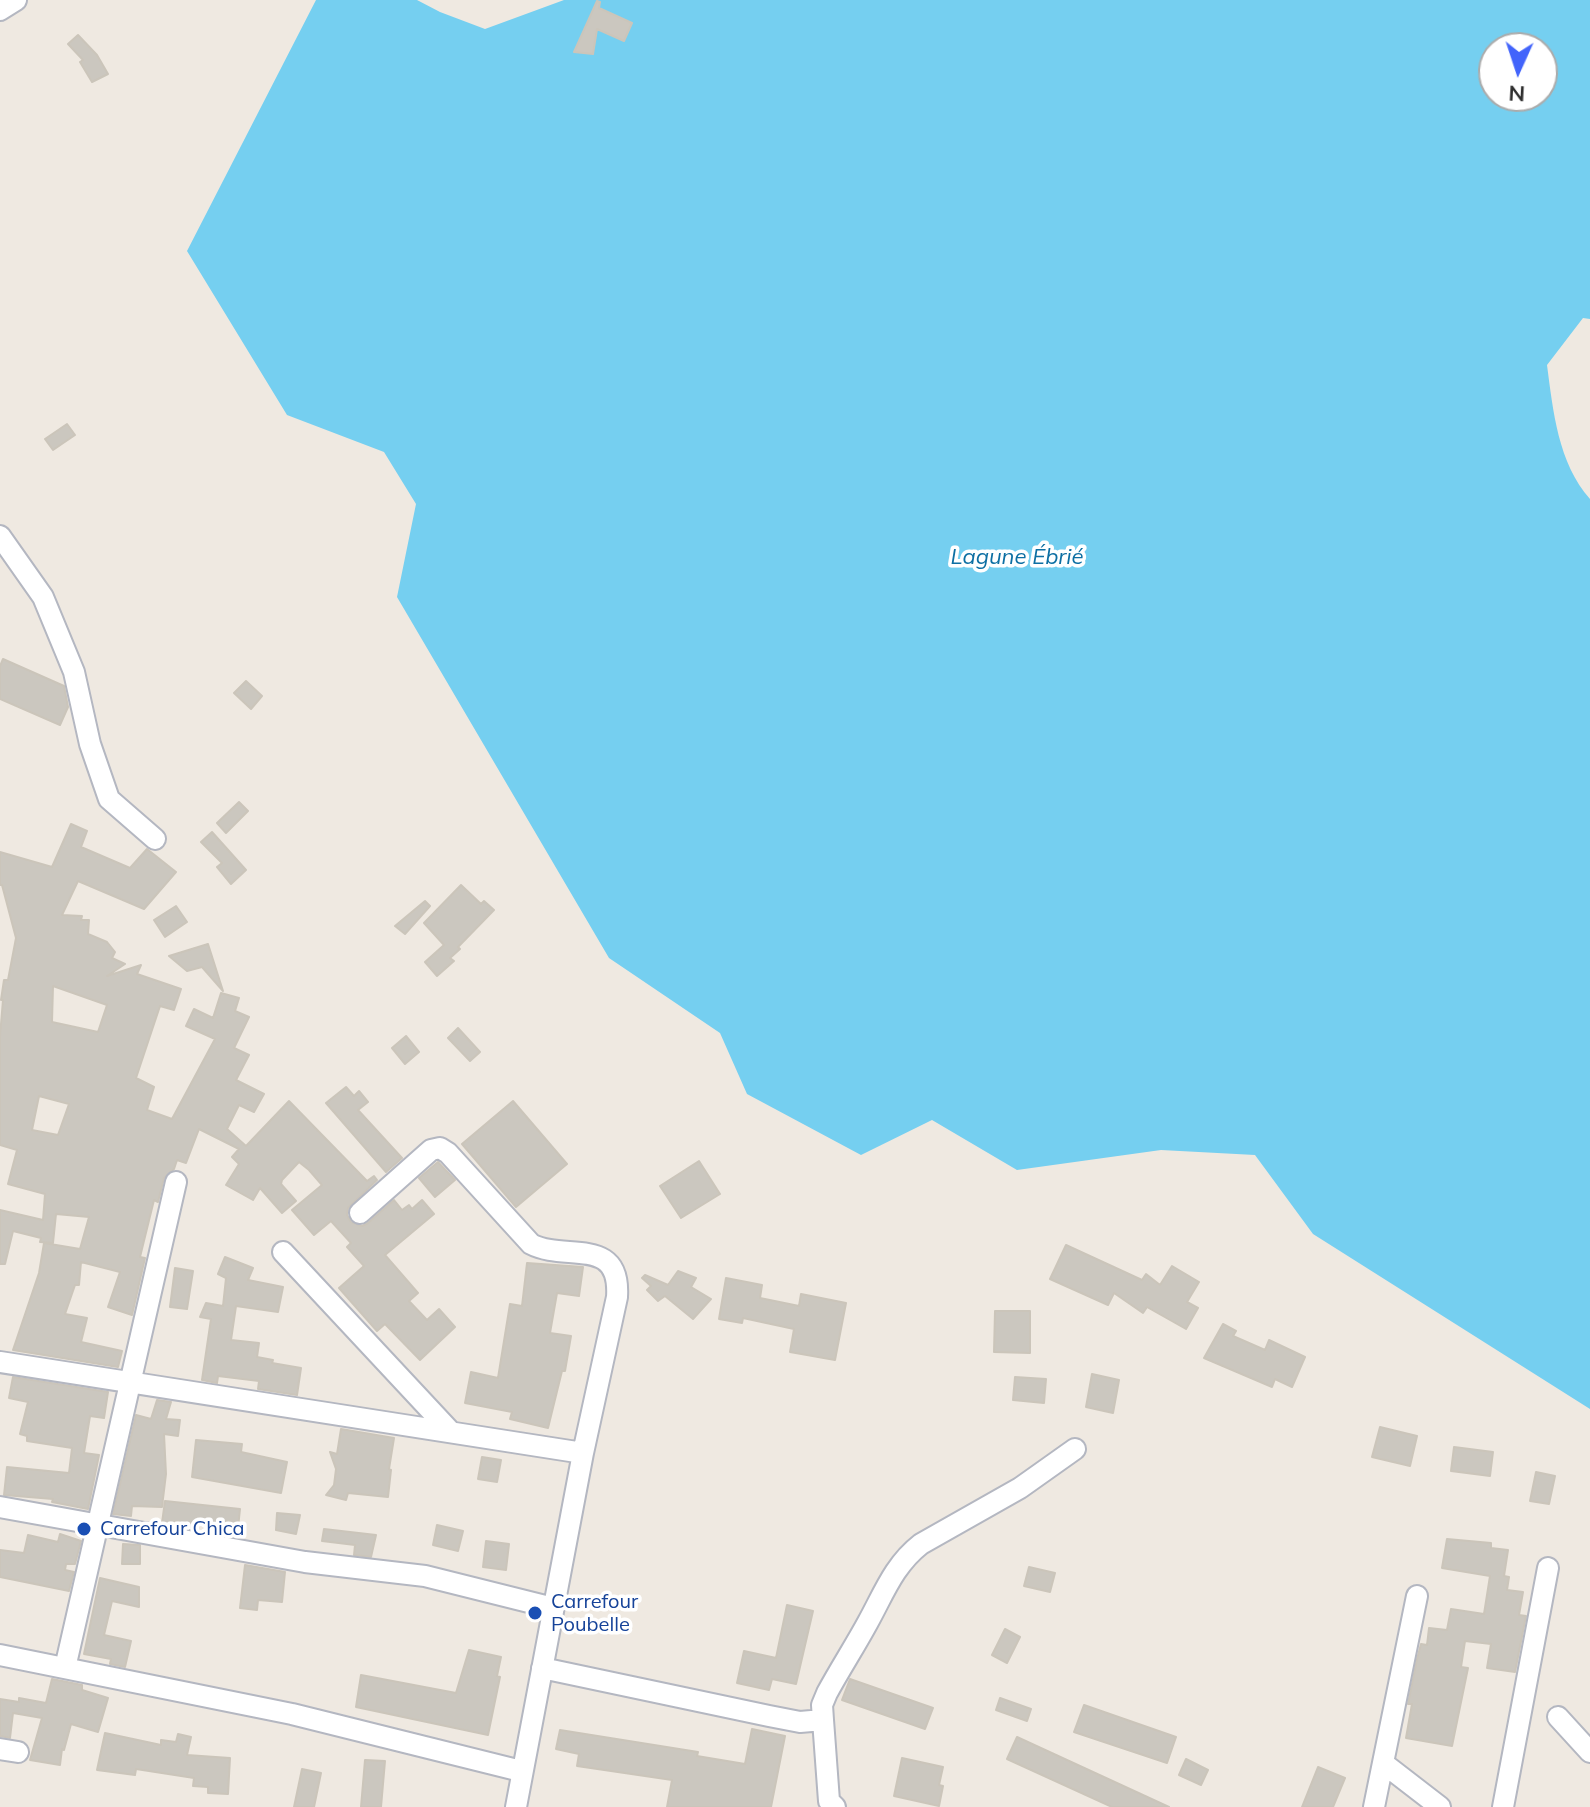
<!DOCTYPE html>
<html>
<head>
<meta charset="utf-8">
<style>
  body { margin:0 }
  #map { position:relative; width:1590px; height:1807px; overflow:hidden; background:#efe9e1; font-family:Mulish,sans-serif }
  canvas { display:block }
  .north { position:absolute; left:1478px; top:32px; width:80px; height:80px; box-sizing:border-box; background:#fff; border:2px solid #ababab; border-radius:50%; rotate:183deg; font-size:22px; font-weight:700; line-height:32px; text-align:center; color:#2e2e2e }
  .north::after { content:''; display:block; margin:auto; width:28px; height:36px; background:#4264fb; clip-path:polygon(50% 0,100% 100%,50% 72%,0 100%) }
</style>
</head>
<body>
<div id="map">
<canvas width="1590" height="1807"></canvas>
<div class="north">N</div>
</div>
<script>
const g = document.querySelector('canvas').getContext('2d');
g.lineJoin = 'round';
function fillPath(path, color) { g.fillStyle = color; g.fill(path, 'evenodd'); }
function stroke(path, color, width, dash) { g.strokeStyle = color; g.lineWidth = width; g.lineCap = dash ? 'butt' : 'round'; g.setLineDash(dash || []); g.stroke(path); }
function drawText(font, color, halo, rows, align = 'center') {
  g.font = font + ' Mulish,sans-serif'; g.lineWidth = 7; g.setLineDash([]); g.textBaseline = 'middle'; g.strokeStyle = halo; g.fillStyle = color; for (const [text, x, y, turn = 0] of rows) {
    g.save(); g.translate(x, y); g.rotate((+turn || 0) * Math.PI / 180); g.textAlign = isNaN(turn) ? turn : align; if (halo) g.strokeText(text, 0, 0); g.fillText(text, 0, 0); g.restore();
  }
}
fillPath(new Path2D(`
  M316 0H417L440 12 485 29 564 0H1590V319L1583 318 1547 365C1553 410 1558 463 1590 499V1409L1313 1234 1255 1155 1161 1150 1017 1170 932 1120 861 1155 747 1094 720 1033 609 958 397 597 416 504 384 452 287 415 187 251ZM1494 48H1542V96H1494Z`), '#75cff0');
const building = new Path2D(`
  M597 1 600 2 599 8 632 23 624 41 597 29 593 54 574 52Z
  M78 35 97 55 108 74 92 82 80 62 83 60 68 44Z
  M67 424 75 435 53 450 45 439Z
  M3 659 64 686 68 707 60 725 0 699V666Z
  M246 681 262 696 251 709 234 693Z
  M239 802 248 811 226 833 217 823Z
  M71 824 87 831 81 847 130 868 147 849 176 872 144 909 78 881 62 915 82 916 81 920H89L88 934 107 942 115 952 112 958 125 964 107 976 141 965 137 974 181 989 174 1010 160 1006 136 1078 154 1087 147 1110 172 1119 215 1039 186 1026 194 1009 213 1018 221 993 239 998 235 1011 249 1017 234 1048 249 1055 236 1080 264 1094 254 1112 239 1105 227 1129 246 1146 289 1101 367 1181 374 1176 377 1180 348 1208 347 1215 351 1222 362 1226 368 1223 394 1200 402 1210 409 1205 412 1209 422 1200 434 1214 385 1255 418 1293 409 1301 427 1320 439 1309 455 1327 420 1360 385 1324 377 1331 339 1288 364 1266 347 1247 351 1243 331 1221 314 1235 292 1210 322 1185 309 1170 299 1162 282 1180 281 1184 296 1201 282 1213 260 1188 253 1200 226 1185 239 1164 232 1157 239 1149 199 1129 186 1163 177 1160 174 1169 164 1178 158 1202 154 1200 140 1257 145 1258 132 1315 108 1307 120 1272 81 1262 79 1285H75L65 1314 87 1318 81 1342 122 1351 118 1367 13 1350 39 1273 44 1243 80 1249 89 1217 56 1214 53 1243 40 1242 41 1238 13 1231 5 1264H0V1210L43 1220 45 1194 8 1184 17 1150 0 1145V1036L3 1000H1L4 980H8L16 938 2 885H0V852L52 867ZM53 986 107 1005 98 1032 52 1022ZM39 1096 69 1104 58 1135 32 1130Z
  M212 832 246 870 231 884 217 867 222 863 201 842Z
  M461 885 481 904 484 901 494 910 458 947 460 949 450 958 454 961 437 976 425 962 444 945 424 923Z
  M425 901 430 906 405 934 395 926Z
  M176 906 187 922 165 937 154 920Z
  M208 944 223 991 202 967 187 971 169 956Z
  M458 1028 480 1052 470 1061 448 1038Z
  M406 1036 419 1052 405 1064 392 1048Z
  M346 1087 354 1096 359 1091 368 1102 358 1110 402 1158 386 1172 326 1103Z
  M513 1101 567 1164 516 1207 462 1144Z
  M699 1161 720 1194 681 1218 660 1186Z
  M438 1162 455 1180 435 1197 419 1178Z
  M1066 1245 1142 1280 1146 1274 1160 1285 1172 1266 1199 1282 1187 1302 1198 1308 1186 1329 1147 1307 1143 1313 1114 1293 1108 1305 1050 1279Z
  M225 1257 253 1268 248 1280 283 1287 278 1312 236 1306 231 1340 259 1343 257 1357 273 1360 272 1363 301 1368 297 1395 258 1389 259 1381 218 1376 217 1383 202 1380 211 1319 200 1317 206 1303 223 1306 226 1278 218 1274Z
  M527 1263 583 1267 579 1296 557 1293 550 1333 571 1336 565 1371H562L548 1428 510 1419 512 1412 465 1403 471 1372 498 1378 510 1304 522 1306Z
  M175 1268 193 1271 187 1309 170 1307Z
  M678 1271 696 1278 691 1287 711 1299 693 1319 665 1296 658 1301 647 1290 651 1286 642 1278 645 1275 668 1285Z
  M726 1278 762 1285 760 1298 799 1306 801 1294 846 1303 835 1360 790 1352 794 1329 743 1318 742 1323 719 1319Z
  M995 1311H1030V1353L994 1352Z
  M1223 1324 1236 1331 1233 1336 1265 1350 1269 1340 1305 1357 1292 1387 1275 1379 1272 1387 1204 1358Z
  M1092 1374 1119 1380 1113 1413 1086 1407Z
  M13 1377 108 1392 104 1418 90 1416 84 1453 99 1455 88 1509 52 1502 53 1499 4 1495 7 1467 69 1473 72 1448 27 1441V1436L20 1434 28 1402 9 1398Z
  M1015 1377 1046 1379 1044 1403 1013 1400Z
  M157 1400 171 1402 166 1419 180 1420 178 1436 164 1434 166 1474 162 1507 132 1506 131 1516 113 1514 136 1415 151 1419Z
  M1380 1427 1417 1436 1410 1466 1372 1457Z
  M341 1429 394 1438 389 1469 391 1470 388 1497 348 1493 346 1500 326 1495 334 1485 336 1469 330 1452 337 1454Z
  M196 1440 242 1444 241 1452 287 1462 281 1493 192 1477Z
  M1454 1447 1493 1452 1490 1476 1451 1471Z
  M482 1457 501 1460 497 1482 478 1479Z
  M1536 1472 1555 1476 1549 1504 1530 1501Z
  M165 1501 240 1509 238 1528 197 1524 196 1528 162 1523Z
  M277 1513 300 1515 296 1534 276 1530Z
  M437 1525 463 1531 458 1551 433 1545Z
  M324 1529 376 1535 371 1557 354 1555 355 1545 322 1541Z
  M60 1534 81 1541 75 1564H66L65 1570 74 1572 69 1591 0 1577V1550L24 1553 28 1535 58 1542Z
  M1447 1539 1491 1543V1548L1508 1550 1504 1576 1509 1577 1507 1590 1523 1592 1519 1615 1526 1616 1515 1672 1487 1668 1491 1644 1465 1641 1461 1667 1468 1668 1452 1746 1406 1738 1412 1704H1408L1417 1659 1421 1644 1427 1645 1429 1628 1447 1630 1451 1609 1484 1614 1490 1576 1442 1568Z
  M486 1541 509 1544 506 1570 483 1567Z
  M123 1544 140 1545V1564H122Z
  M245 1565 285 1572 282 1602 258 1600 257 1610 240 1608Z
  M1029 1567 1055 1573 1050 1592 1024 1586Z
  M100 1578 139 1587V1607L112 1601 104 1635 131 1641 125 1667 110 1664 111 1659 84 1654Z
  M787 1605 813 1611 796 1684 772 1679 769 1690 737 1683 744 1651 776 1658Z
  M1005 1629 1020 1637 1007 1663 992 1655Z
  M469 1650 501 1657 497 1676 500 1677 488 1735 356 1707 361 1675 456 1693Z
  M52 1679 82 1685V1690L108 1698 98 1732 71 1724 64 1750 62 1749 60 1765 30 1760 42 1718 13 1713 10 1738 0 1736V1699L19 1702V1698L46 1703Z
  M850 1679 933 1708 925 1729 842 1700Z
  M1000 1698 1031 1709 1027 1721 996 1710Z
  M1084 1705 1176 1737 1167 1763 1074 1732Z
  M752 1729 785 1736 771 1807H667L672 1780 577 1766 579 1754 556 1749 560 1730 698 1752 697 1756 745 1764Z
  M105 1733 161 1745V1740L176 1742 178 1734 191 1737 187 1755 230 1758 228 1794 208 1793V1787L193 1786 194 1778 136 1769 135 1775 97 1770Z
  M1017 1737 1169 1807H1112L1007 1759Z
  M902 1758 943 1767 939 1785 943 1786 939 1806 894 1796Z
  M1186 1759 1208 1770 1201 1785 1179 1775Z
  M365 1760 385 1761 381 1807H361Z
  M1318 1767 1345 1778 1333 1807H1302Z
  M302 1769 321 1773 314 1807H294Z`);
fillPath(building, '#cbc7bf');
stroke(building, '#cbc5ba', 2);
const minor = new Path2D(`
  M0 10 16 0
  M0 536 43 597 74 672 90 744 109 799 155 839
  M360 1213 431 1150 440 1148 448 1153 531 1244C565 1262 621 1235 617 1297L583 1453 516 1807
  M283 1252 450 1431
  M0 1362 583 1453
  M0 1507 305 1562 425 1576 553 1608
  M0 1655 292 1714 521 1771
  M65 1668 176 1182
  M542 1668 769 1716 800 1722 823 1720 822 1705 827 1693C840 1669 855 1646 868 1622 884 1593 894 1565 921 1544L1020 1488 1075 1449
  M1558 1717 1590 1752
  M823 1720 829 1801 835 1807
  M0 1749 18 1752
  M1383 1763 1440 1807
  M1374 1807 1417 1596
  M1503 1807 1548 1568`);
stroke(minor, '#b4b7c1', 24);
stroke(minor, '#fff', 20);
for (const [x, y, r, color] of [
  [84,1529,8,"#1a4fb4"],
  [535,1613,8,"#1a4fb4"]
]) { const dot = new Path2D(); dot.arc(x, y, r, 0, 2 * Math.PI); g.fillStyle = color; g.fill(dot); stroke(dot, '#fff', 3); }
drawText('20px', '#164399', '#fff', [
  ["Carrefour Chica",100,1529],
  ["Carrefour",551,1602],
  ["Poubelle",551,1625]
], 'left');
drawText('italic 22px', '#0d6fa3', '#fff', [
  ["Lagune Ébrié",1017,557]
]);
</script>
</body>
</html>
